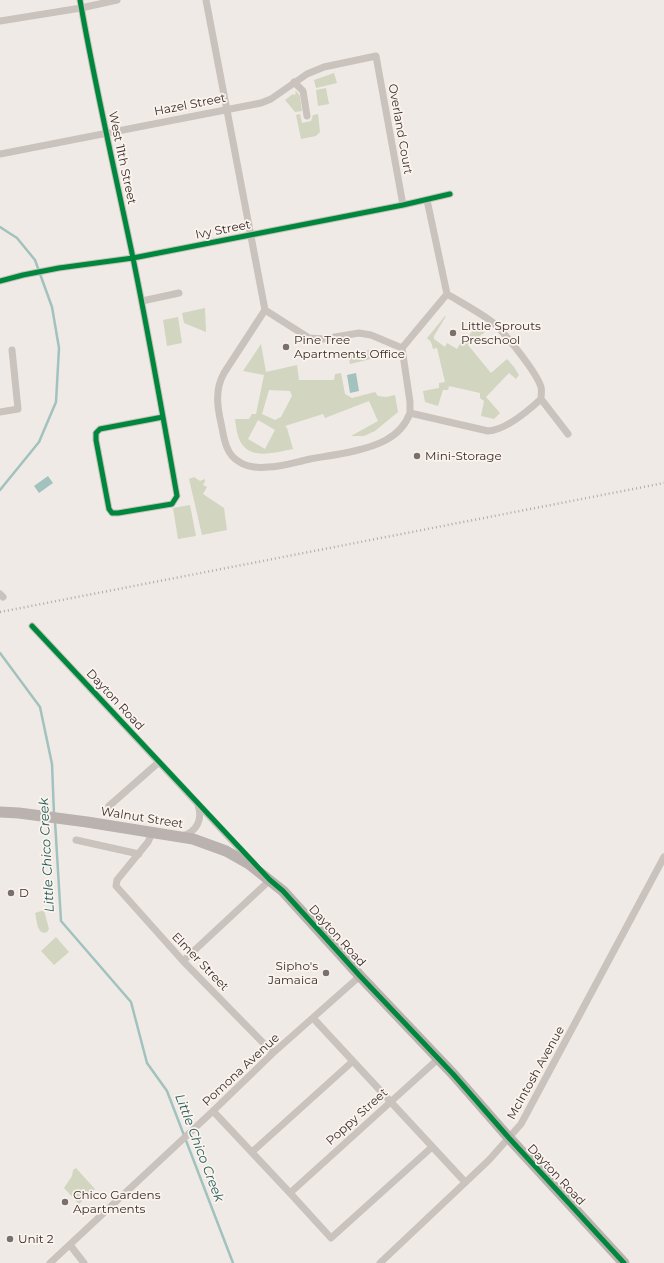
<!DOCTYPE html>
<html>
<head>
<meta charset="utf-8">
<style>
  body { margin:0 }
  canvas { display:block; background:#efeae5 }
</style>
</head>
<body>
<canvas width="664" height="1263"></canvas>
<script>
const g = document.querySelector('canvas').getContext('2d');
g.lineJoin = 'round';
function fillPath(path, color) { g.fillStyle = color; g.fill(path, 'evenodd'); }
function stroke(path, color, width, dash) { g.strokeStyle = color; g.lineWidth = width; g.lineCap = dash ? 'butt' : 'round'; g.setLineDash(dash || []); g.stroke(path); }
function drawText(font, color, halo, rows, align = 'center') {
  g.font = font + ' Montserrat,sans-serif'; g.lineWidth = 3.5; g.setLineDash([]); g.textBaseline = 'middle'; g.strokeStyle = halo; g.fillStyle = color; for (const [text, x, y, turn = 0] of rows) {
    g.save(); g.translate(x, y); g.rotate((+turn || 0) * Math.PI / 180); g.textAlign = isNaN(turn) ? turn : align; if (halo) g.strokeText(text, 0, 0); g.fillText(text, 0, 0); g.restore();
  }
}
fillPath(new Path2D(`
  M334 73 337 83 316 88 314 80Z
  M326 88 329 104 318 106 316 90Z
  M296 91 300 96 302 111 295 112 285 100 293 94 294 95 296 94 295 92Z
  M300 114 302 123 311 121 313 115 318 114 320 132 316 136 301 139 296 115Z
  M205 308 206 332 184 323 182 313Z
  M445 316H446L434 336V339L445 347 447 343 457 349 463 339 464 343 473 330 472 328 476 325 485 332 468 345 491 373 507 359 514 367 519 375 516 379 509 373 486 397 500 413 494 419 481 416 484 401 480 398V393L449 386 448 390H443L438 406 425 402 423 391 439 388V383L445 382 437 348 433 349 431 342 427 338Z
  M178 317 182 343 167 346 163 320Z
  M261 344 266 372 297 365 299 380H334L335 374 341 373 345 394 352 398 375 392 378 396 386 397 395 395 398 412 375 431 364 436H351L378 421 369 401 325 418 323 414 285 426 287 428 293 449C276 452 250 461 240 441 237 435 236 426 235 419H249L252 414H256L264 375 243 371ZM269 390 290 391 292 396 281 417 275 420 262 414ZM258 420 275 430 265 449 248 439Z
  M369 350 371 359 350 364 348 354Z
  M194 477 200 481 205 479V481L203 485 207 487 203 494 224 508 227 530 202 535 189 479Z
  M190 505 196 536 178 539 173 508Z
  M44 910 49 929 47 932C37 936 37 920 35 913Z
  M56 937 69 952 54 965 41 951Z
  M76 1168 95 1189 79 1204 64 1188 72 1176 73 1170Z`), '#d2d5bf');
fillPath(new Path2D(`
  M356 373 359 391 350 393 347 375Z
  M48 476 53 483 39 493 34 486Z`), '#a1c2be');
stroke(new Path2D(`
  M0 227 17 238 35 260 52 307 59 348 56 402 39 442 0 490
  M0 653 40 707 52 764 54 814
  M55 821 61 921 131 1002 147 1063 167 1091 233 1263`), '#a1c2be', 2.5);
stroke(new Path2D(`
  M80 0C95 86 115 172 133 258 149 337 163 416 177 496L172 504 118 513H112L109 509 96 440V433L100 429 163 417
  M206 0 265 310
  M0 21 81 8 117 0
  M294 82 303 91 307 116
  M0 154 261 103 271 99 307 74 324 67 376 56 403 205
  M427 200 447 294C462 303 477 311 491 321 503 330 537 373 541 387 542 391 541 395 541 399 528 411 506 430 488 431L410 413V402L402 348 447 294
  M0 281 23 275 59 268 133 258 403 205 450 194
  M142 301 179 293
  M265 310 224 373C215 389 217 406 221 423 224 437 225 453 238 461 246 467 258 468 268 467 281 467 296 462 310 459 333 455 366 451 386 440 397 434 406 424 410 413
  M265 310 309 338 323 339 359 333 371 335 402 348
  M541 399 568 434
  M0 412 18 409 12 350
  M0 594 3 597
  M32 626 254 864
  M109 806 159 762
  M152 833 148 842 117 880 116 886 183 961 273 1053
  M182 836C197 832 203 819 198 805
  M76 840 139 854
  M183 961 270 880 267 877
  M313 1018 465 1182
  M213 1111 290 1193 331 1238 432 1147
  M252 1152 353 1061
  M290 1193 438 1059
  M70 1245 84 1263
  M50 1263 213 1111 273 1053 360 976
  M380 1263 489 1160 521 1124 664 857`), '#c9c2bd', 7);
stroke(new Path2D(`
  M0 812 19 813 87 822 193 839 226 851 249 864 283 891 360 976 453 1074 509 1138 624 1263`), '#b9b2ae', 11);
stroke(new Path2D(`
  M0 612 664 483`), '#b1aba7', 2.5, [1, 3]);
stroke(new Path2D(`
  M80 0C95 86 115 172 133 258 149 337 163 416 177 496L172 504 118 513H112L109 509 96 440V433L100 429 163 417
  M0 281 23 275 59 268 133 258 403 205 450 194
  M32 626 270 880 283 891 360 976 453 1074 509 1138 624 1263`), '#00873e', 5);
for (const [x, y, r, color] of [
  [453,333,4,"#79706c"],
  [286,347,4,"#79706c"],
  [417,456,4,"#79706c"],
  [11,893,4,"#79706c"],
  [326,973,4,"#79706c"],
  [65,1202,4,"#79706c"],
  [10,1239,4,"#79706c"]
]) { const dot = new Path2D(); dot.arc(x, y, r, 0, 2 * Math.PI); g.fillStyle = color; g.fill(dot); stroke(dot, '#fbf3ee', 1.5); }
drawText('12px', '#3a2e2b', '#fbf3ee', [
  ["Hazel Street",190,105,-11],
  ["Overland Court",400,129,80],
  ["West 11th Street",122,158,78],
  ["Ivy Street",223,230,-11],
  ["Dayton Road",115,700,47],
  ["Walnut Street",142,818,9],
  ["Dayton Road",337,936,48],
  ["Elmer Street",200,962,46],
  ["Pomona Avenue",241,1070,-43],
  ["McIntosh Avenue",536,1073,-61],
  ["Poppy Street",357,1117,-42],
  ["Dayton Road",556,1175,47]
]);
drawText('12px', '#3a2e2b', '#fbf3ee', [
  ["Little Sprouts",461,326],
  ["Preschool",461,340],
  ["Pine Tree",294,340],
  ["Apartments Office",294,354],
  ["Mini-Storage",425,456],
  ["D",19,893],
  ["Sipho's",318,966,"right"],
  ["Jamaica",318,980,"right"],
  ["Chico Gardens",73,1195],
  ["Apartments",73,1209],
  ["Unit 2",18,1239]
], 'left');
drawText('italic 13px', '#205c5a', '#fbf3ee', [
  ["Little Chico Creek",47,855,-93],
  ["Little Chico Creek",199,1148,69]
]);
</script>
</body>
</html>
